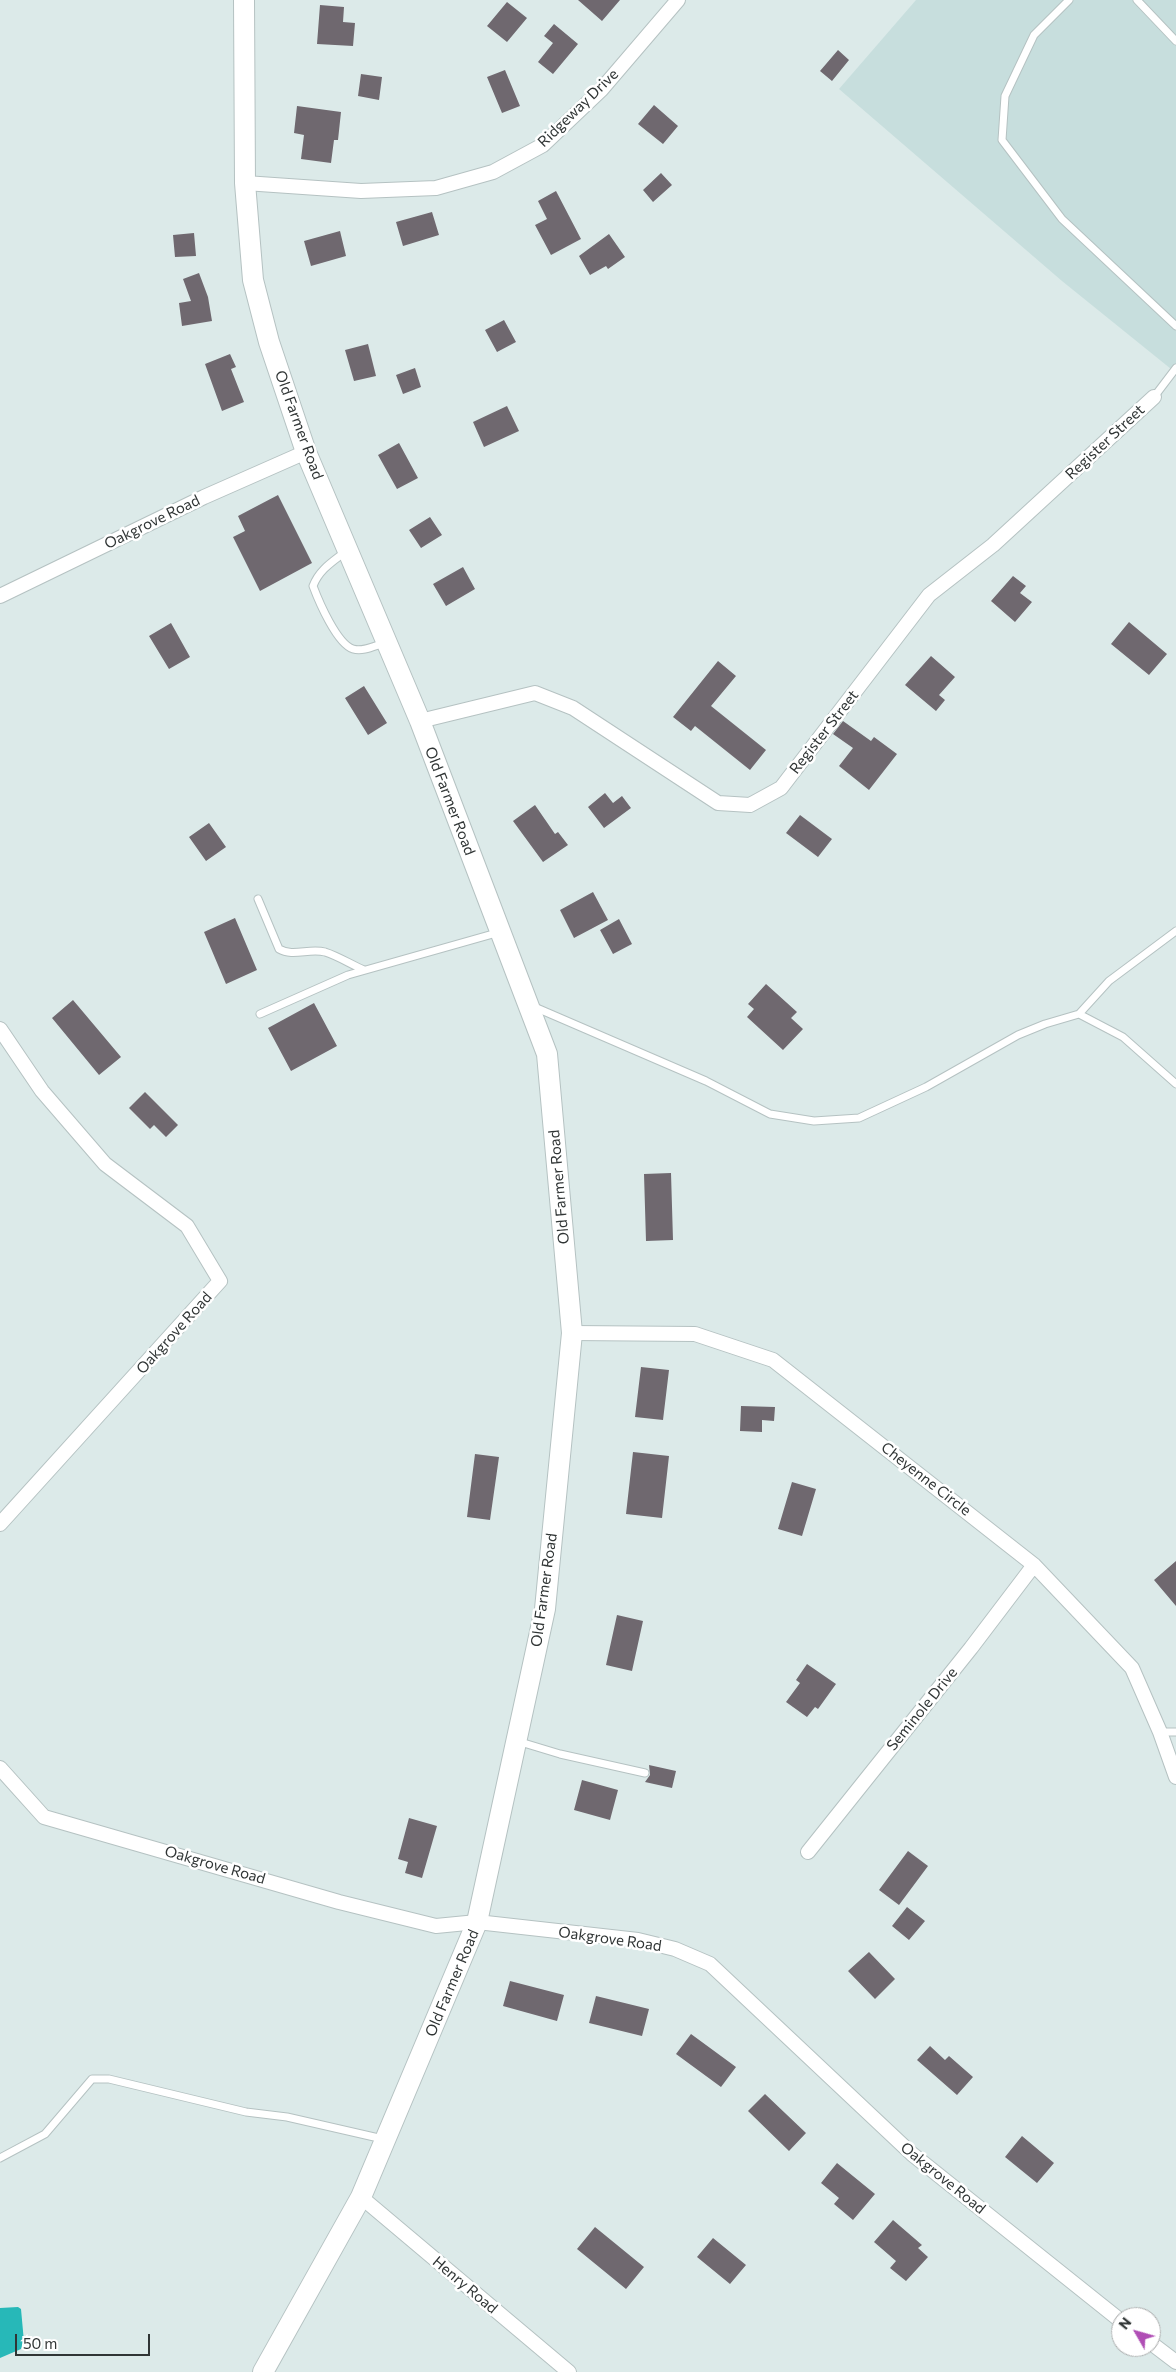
<!DOCTYPE html>
<html>
<head>
<meta charset="utf-8">
<style>
  body { margin:0 }
  #map { position:relative; width:1176px; height:2372px; overflow:hidden; background:#dceae9; font-family:Commissioner,sans-serif }
  canvas { display:block }
  .north { position:absolute; left:1111px; top:2307px; width:50px; height:50px; box-sizing:border-box; background:#fff; border:1px solid #acaeae; border-radius:50%; rotate:308deg; font-size:14px; font-weight:700; line-height:20px; text-align:center; color:#303535 }
  .north::after { content:''; display:block; margin:auto; width:18px; height:22px; background:#b04eb5; clip-path:polygon(50% 0,100% 100%,50% 72%,0 100%) }
  .scale { position:absolute; left:15px; top:2334px; width:135px; height:22px; box-sizing:border-box; border:2px solid #303535; border-top:0; padding-left:6px; font-size:15px; line-height:18px; white-space:nowrap; color:#303535; -webkit-text-stroke:4px #fff; paint-order:stroke }
</style>
</head>
<body>
<div id="map">
<canvas width="1176" height="2372"></canvas>
<div class="north">N</div>
<div class="scale">50 m</div>
</div>
<script>
const g = document.querySelector('canvas').getContext('2d');
g.lineJoin = 'round';
function fillPath(path, color) { g.fillStyle = color; g.fill(path, 'evenodd'); }
function stroke(path, color, width, dash) { g.strokeStyle = color; g.lineWidth = width; g.lineCap = dash ? 'butt' : 'round'; g.setLineDash(dash || []); g.stroke(path); }
function drawText(font, color, halo, rows, align = 'center') {
  g.font = font + ' Commissioner,sans-serif'; g.lineWidth = 5; g.setLineDash([]); g.textBaseline = 'middle'; g.strokeStyle = halo; g.fillStyle = color; for (const [text, x, y, turn = 0] of rows) {
    g.save(); g.translate(x, y); g.rotate((+turn || 0) * Math.PI / 180); g.textAlign = isNaN(turn) ? turn : align; if (halo) g.strokeText(text, 0, 0); g.fillText(text, 0, 0); g.restore();
  }
}
fillPath(new Path2D(`
  M916 0H1176V373L1062 281 839 89Z`), '#c7dedd');
fillPath(new Path2D(`
  M18 2307 21 2309 24 2342 21 2349 0 2358V2308Z`), '#27b8b8');
fillPath(new Path2D(`
  M578 0H620L602 21Z
  M507 2 527 18 507 42 487 26Z
  M320 5 344 7 343 22 355 23 353 46 317 44Z
  M554 24 578 44 553 74 538 62 553 43 544 36Z
  M838 50 849 60 832 81 820 71Z
  M505 70 520 106 502 113 487 77Z
  M361 74 382 77 379 100 358 96Z
  M654 105 678 126 663 144 638 124Z
  M297 106 341 112 338 140H334L331 163 301 159 304 135 294 133Z
  M661 173 672 185 653 202 643 190Z
  M556 191 581 239 551 255 535 225 547 219 538 201Z
  M432 212 439 235 403 246 396 222Z
  M340 231 346 256 311 266 304 241Z
  M194 233 196 256 175 257 173 235Z
  M609 234 625 257 608 269 606 266 590 275 579 256Z
  M199 273 208 297 212 321 182 326 179 303 191 301 183 279Z
  M504 320 516 342 497 352 485 330Z
  M368 344 376 376 354 381 345 350Z
  M230 354 236 367 231 369 244 402 222 411 205 364Z
  M415 368 421 387 403 394 396 375Z
  M507 406 519 431 484 447 473 422Z
  M399 443 418 478 397 489 378 455Z
  M278 495 312 563 260 591 233 537 245 531 238 516Z
  M430 517 442 535 421 548 409 530Z
  M463 567 475 589 446 606 433 584Z
  M1013 576 1026 586 1020 593 1032 602 1015 622 991 601Z
  M1129 622 1167 654 1149 675 1111 644Z
  M171 623 190 657 169 669 149 636Z
  M931 656 955 677 939 695 945 700 936 711 905 685Z
  M718 661 736 676 711 706 766 750 750 770 695 726 691 731 673 717Z
  M364 686 387 723 368 735 345 698Z
  M843 721 871 741 874 737 897 754 869 790 839 766 853 748 833 734Z
  M605 793 613 803 622 796 631 808 604 828 588 807Z
  M535 805 555 834 558 832 568 845 543 862 513 821Z
  M800 815 832 839 818 857 786 833Z
  M209 823 226 847 206 861 189 837Z
  M593 892 608 920 574 938 560 910Z
  M235 918 257 970 226 984 204 932Z
  M619 919 632 944 613 954 600 930Z
  M766 984 797 1012 791 1018 803 1029 783 1050 747 1017 754 1009 748 1004Z
  M73 1000 121 1057 99 1075 52 1018Z
  M314 1003 337 1046 291 1071 268 1028Z
  M145 1092 178 1125 166 1137 154 1125 150 1129 129 1108Z
  M671 1173 673 1240 646 1241 644 1174Z
  M641 1367 669 1370 663 1420 635 1417Z
  M741 1406 775 1407 774 1421 762 1420V1432L740 1431Z
  M633 1452 669 1456 662 1518 626 1514Z
  M475 1454 499 1457 490 1520 467 1517Z
  M792 1482 816 1489 802 1536 778 1529Z
  M1176 1561V1606L1154 1580Z
  M617 1615 643 1621 632 1671 606 1665Z
  M807 1664 836 1684 818 1709 815 1707 807 1717 786 1702 800 1683 796 1680Z
  M649 1765 676 1771 672 1788 645 1782 650 1775Z
  M582 1780 618 1790 610 1820 574 1810Z
  M409 1818 437 1826 422 1878 405 1873 408 1862 398 1859Z
  M908 1851 928 1866 899 1905 879 1890Z
  M907 1907 925 1921 909 1940 892 1926Z
  M869 1952 895 1979 875 1999 848 1971Z
  M510 1981 564 1995 557 2021 503 2006Z
  M596 1996 649 2009 642 2036 589 2023Z
  M691 2034 736 2067 721 2087 676 2054Z
  M930 2046 945 2060 949 2056 973 2077 957 2095 917 2060Z
  M765 2094 806 2133 789 2151 748 2111Z
  M1022 2136 1054 2163 1037 2183 1005 2157Z
  M837 2163 875 2194 853 2220 834 2204 839 2198 821 2183Z
  M893 2220 922 2245 918 2248 928 2257 906 2281 890 2268 896 2261 874 2242Z
  M595 2227 644 2267 626 2289 577 2249Z
  M713 2238 746 2265 730 2284 697 2257Z`), '#6f686f');
const lane = new Path2D(`
  M1069 0 1034 35 1005 96 1002 140 1062 219 1176 326
  M1137 0 1176 41
  M1154 397 1176 368
  M345 552C332 562 319 570 313 586 319 602 337 644 353 649 363 652 374 646 384 643
  M258 899 279 949C293 957 309 948 325 952 338 956 352 965 364 970
  M532 1006 706 1081 770 1114 814 1121 859 1118 926 1087 1018 1035 1045 1024 1079 1014 1123 1037 1176 1084
  M260 1014 348 975 500 932
  M1079 1014 1109 981 1176 931
  M1160 1732H1176
  M517 1741 560 1754 645 1773
  M0 2158 45 2134 92 2079H109L246 2112 287 2117 383 2139`);
const street = new Path2D(`
  M245 183 361 191 436 188 493 172 543 145 601 90 678 0
  M0 596 204 497 306 452
  M420 721 535 693 573 708 718 803 750 805 781 788 929 595 993 545 1154 397
  M0 1029 42 1091 105 1164 187 1226 220 1281 0 1524
  M572 1333 695 1334 773 1360 1034 1565 1132 1668 1160 1732 1176 1777
  M0 1768 44 1817 339 1902 436 1926 477 1922 638 1940 675 1949 710 1964 912 2154 1121 2321
  M808 1852 971 1648 1034 1565
  M361 2197 569 2372
  M1151 2343 1176 2362`);
const secondary = new Path2D(`
  M244 0 245 183 253 280 269 342 306 452 420 721 547 1054 572 1333 545 1609 477 1922 361 2197 263 2372`);
stroke(lane, '#b5c2c2', 9);
stroke(street, '#b5c2c2', 16);
stroke(secondary, '#b5c2c2', 22);
stroke(lane, '#fff', 7);
stroke(street, '#fff', 14);
stroke(secondary, '#fff', 20);
drawText('15px', '#303535', '#fff', [
  ["Ridgeway Drive",578,108,-44],
  ["Old Farmer Road",299,425,70],
  ["Register Street",1105,442,-43],
  ["Oakgrove Road",152,522,-26],
  ["Register Street",824,732,-52],
  ["Old Farmer Road",450,801,69],
  ["Old Farmer Road",559,1187,-95],
  ["Oakgrove Road",174,1333,-48],
  ["Cheyenne Circle",926,1479,38],
  ["Old Farmer Road",544,1590,-82],
  ["Seminole Drive",922,1709,-51],
  ["Oakgrove Road",215,1865,16],
  ["Oakgrove Road",610,1939,8],
  ["Old Farmer Road",452,1983,-67],
  ["Oakgrove Road",943,2178,39],
  ["Henry Road",465,2285,40]
]);
</script>
</body>
</html>
